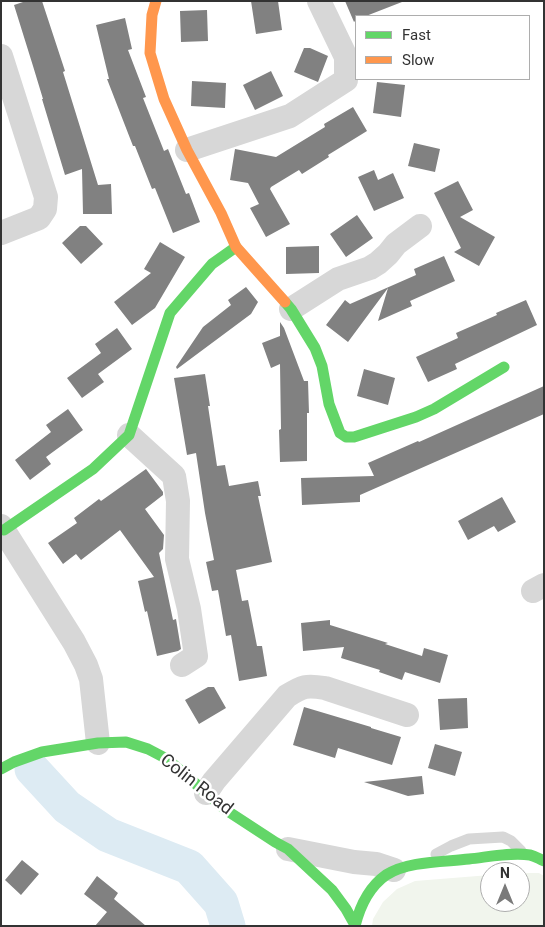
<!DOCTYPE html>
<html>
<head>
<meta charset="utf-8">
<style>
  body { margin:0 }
  #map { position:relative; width:545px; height:927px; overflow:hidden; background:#fff; font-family:Roboto,sans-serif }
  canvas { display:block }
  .frame { position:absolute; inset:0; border:2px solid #333; pointer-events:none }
  .legend { position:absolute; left:355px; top:15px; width:175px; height:65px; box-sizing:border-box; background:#fff; border:1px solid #adadad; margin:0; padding:6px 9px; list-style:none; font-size:15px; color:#333 }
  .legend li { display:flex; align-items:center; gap:10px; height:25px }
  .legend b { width:25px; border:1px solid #adadad }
  .north { position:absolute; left:480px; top:862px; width:50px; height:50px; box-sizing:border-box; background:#fff; border:1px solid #adadad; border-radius:50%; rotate:0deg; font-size:14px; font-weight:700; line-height:20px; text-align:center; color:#333 }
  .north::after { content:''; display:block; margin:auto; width:18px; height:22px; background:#7a7a7a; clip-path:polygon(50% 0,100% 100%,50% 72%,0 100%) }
</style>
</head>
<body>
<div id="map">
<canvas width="545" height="927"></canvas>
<div class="frame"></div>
<ul class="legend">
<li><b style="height:6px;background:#63d668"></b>Fast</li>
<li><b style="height:6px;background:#ff974d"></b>Slow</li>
</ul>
<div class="north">N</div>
</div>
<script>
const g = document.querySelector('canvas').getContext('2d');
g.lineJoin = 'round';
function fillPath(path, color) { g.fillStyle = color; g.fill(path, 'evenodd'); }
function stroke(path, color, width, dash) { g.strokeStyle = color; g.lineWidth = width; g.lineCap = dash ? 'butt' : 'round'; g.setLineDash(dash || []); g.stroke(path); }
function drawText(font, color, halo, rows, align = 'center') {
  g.font = font + ' Roboto,sans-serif'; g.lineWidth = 5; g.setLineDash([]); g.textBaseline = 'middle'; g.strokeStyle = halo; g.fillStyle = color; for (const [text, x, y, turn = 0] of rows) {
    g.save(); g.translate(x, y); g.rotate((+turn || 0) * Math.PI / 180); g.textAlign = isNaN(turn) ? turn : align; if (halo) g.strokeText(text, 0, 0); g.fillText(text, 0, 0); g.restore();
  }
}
fillPath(new Path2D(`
  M520 873H539L544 876V926H372L373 919 383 902 397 889 415 881 490 875V902H520Z`), '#f1f5ed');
stroke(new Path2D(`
  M32 769 67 807 108 835 189 867 221 903 228 926`), '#ddebf3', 35);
fillPath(new Path2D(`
  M26 1H42L65 71 63 72 98 185 111 184 112 214H83L82 169 65 175 42 99H43L33 66 14 5Z
  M251 1H278L282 30 256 34Z
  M345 1H402V2L366 16H356V20L354 22Z
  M207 10 208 41 181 42 180 11Z
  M125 18 132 49 128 50 146 97 143 98 164 151 168 149 186 194 189 193 200 222 173 233 155 188 152 189 135 146H133L107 79H109L96 25Z
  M304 48H310L328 56 318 82 294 72Z
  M271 71 283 96 255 110 243 85Z
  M192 81 226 83 225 108 191 106Z
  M377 82 405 85 401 117 373 113Z
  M353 107 367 131 328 155 329 157 302 174 299 170 271 187 270 189 290 224 266 237 250 208 259 204 248 183 230 180 235 149 276 157 325 127 324 124Z
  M414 143 440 149 435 172 408 166Z
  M374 170 378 180 393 173 404 198 374 211 358 177Z
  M458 181 473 210 460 217 495 237 479 266 454 252 461 248 434 193Z
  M357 215 373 238 346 257 330 234Z
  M80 226H86L103 244 81 264 62 243Z
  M160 242 185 257 155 308 132 325 114 302 151 273 144 269Z
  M319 246V273L286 274V247Z
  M444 256 455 281 410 301 412 306 378 321 388 288 348 342 326 325 345 300 350 304 416 275 414 269Z
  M246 287 258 302 251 314 177 369 176 367 203 327 231 305 228 300Z
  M526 300 537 325 455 364 457 369 428 382 416 357 458 338 456 333 497 315 496 313Z
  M280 322 284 328 304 381H308L309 413H307V461L280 462 279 430 281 429 280 364 271 368 262 343 280 336Z
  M117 328 132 349 98 374 104 382 82 398 67 378 101 353 95 344Z
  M364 369 395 378 388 405 357 396Z
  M205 374 210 406H208L217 466 225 465 229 486 258 481 261 496H258L272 562 236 570 242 601 248 600 257 646H262L267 676 239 681 231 635 226 636 218 590 212 591 206 562 214 560 205 513 196 453 187 455 174 378Z
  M544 386V414L360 495V502L302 505 301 478 374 476 368 463 418 441 419 442Z
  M68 409 83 430 46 457 51 464 30 480 15 460 51 432 46 425Z
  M146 469 163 492V495L145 509 164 535 163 549 159 553 173 620 176 619 181 649 178 651 157 656 147 611 145 612 138 581 154 577 120 530 81 560 76 554 63 564 48 543 77 523 74 518 99 499 101 501Z
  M502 497 516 522 498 532 494 526 468 540 458 521Z
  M330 620V625L388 643 385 644 422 656 424 648 448 655 440 683 405 672 402 680 379 672 380 670 341 658 344 647 303 651 301 623Z
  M208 687H214L226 708 199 724 185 700Z
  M467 698 468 728 440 730 438 699Z
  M304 707 371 727V728L401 737 392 765 338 748 335 758 293 745Z
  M435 744 462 752 455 776 428 768Z
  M422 776 424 794 408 796 364 782Z
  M22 860 39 874 21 895 5 880Z
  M97 876 118 893 114 899 146 926H95L107 912 84 894Z`), '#818181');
stroke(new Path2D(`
  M436 854 451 846 469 839 503 837 511 841 521 851`), '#d7d7d7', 11);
stroke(new Path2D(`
  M1 56 46 197 45 209 39 218 1 233
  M187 150 290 116 346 80V57L319 1
  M291 309 338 279 370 268 378 263 388 254 396 244 420 226
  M129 435 174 476 178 501 177 559 189 609 196 656 182 665
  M1 526 74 642 86 665 91 679 98 743
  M533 591 544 585
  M206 793 214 781 287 696C303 686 306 685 325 688L407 715
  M288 849 354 862 376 864 394 870`), '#d7d7d7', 24);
stroke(new Path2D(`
  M285 302 291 309 315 348 322 366 329 404 340 433 346 437H354L416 417 434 409 504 367
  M4 530 93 469 129 435 170 313 212 264 236 247
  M1 769 14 762 42 752 98 743 126 742 148 749 167 759 226 810 275 842 288 849 332 890 346 909 355 925
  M355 926C360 906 369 887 386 875 408 861 443 862 469 859 488 857 510 852 530 855 535 856 539 859 544 861`), '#63d668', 11);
stroke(new Path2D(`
  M156 1 152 15 150 53 164 99 187 150 221 213 236 247 285 302`), '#ff974d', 11);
drawText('18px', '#333', '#fff', [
  ["Colin Road",196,785,38]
]);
</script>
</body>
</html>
